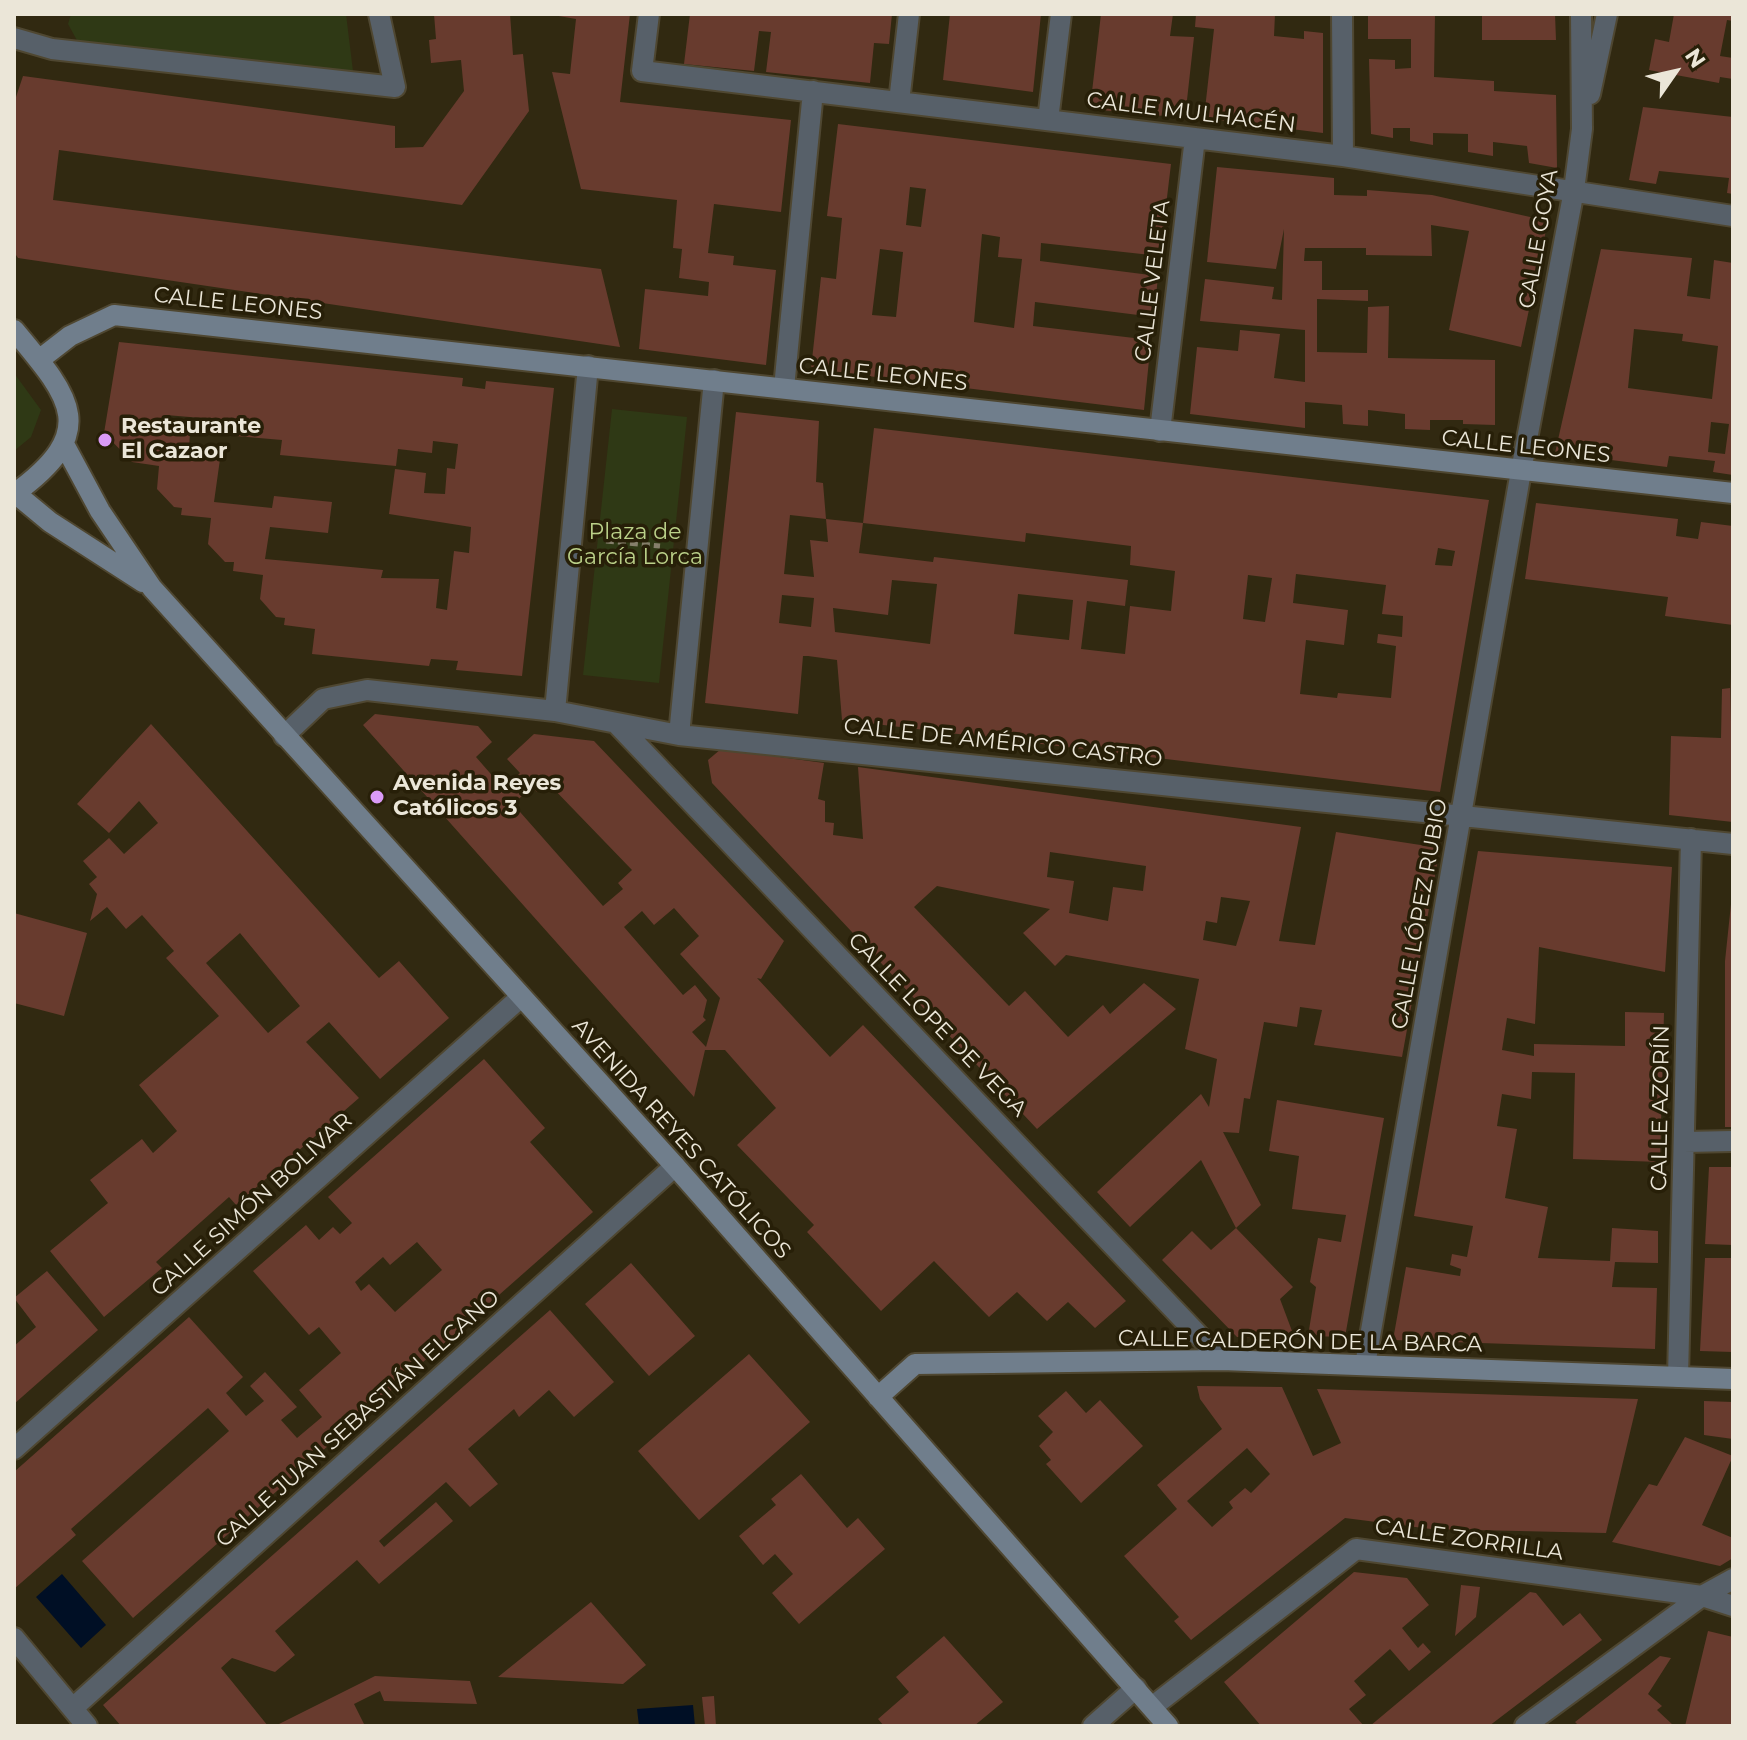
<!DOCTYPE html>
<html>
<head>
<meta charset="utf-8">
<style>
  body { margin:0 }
  #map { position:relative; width:1747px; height:1740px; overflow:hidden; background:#312911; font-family:Montserrat,sans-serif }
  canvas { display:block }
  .frame { position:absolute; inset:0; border:16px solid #ebe6d8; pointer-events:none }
  .north { position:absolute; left:1635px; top:32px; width:80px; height:80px; -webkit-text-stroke:6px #271f08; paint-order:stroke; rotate:56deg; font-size:22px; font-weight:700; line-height:32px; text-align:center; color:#ebe6d8 }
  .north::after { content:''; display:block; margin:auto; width:28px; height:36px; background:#ebe6d8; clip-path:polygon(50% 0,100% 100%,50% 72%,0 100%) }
</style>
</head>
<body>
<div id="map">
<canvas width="1747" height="1740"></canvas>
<div class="frame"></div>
<div class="north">N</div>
</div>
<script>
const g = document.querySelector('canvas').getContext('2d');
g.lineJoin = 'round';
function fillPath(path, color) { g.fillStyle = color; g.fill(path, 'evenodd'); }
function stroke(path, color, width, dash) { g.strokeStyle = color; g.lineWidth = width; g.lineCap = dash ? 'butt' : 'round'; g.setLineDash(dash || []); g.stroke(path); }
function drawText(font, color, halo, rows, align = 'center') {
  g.font = font + ' Montserrat,sans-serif'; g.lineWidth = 7; g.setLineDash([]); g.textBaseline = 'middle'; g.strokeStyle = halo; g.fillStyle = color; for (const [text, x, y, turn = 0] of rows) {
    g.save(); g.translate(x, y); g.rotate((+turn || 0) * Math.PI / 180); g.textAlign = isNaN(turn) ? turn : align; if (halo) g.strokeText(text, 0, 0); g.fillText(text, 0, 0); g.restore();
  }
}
fillPath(new Path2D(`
  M71 14H346L353 71 79 44 68 24Z
  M14 373 41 410 31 437 14 451Z
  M612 409 687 417 659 683 583 675Z`), '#2f3915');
fillPath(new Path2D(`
  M62 1574 106 1625 81 1648 36 1597Z
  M693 1705 695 1726H639L637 1709Z`), '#000f25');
fillPath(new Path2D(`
  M434 14H510L513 55 523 54 529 111 462 205 59 150 53 200 601 269 620 347 18 258 14 252V103L23 76 395 126V148L423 147 464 91 461 60 431 63 429 40 436 39Z
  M547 14H630L620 102 791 120 781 212 714 204 708 253 734 256 733 265 776 270 766 365 639 349 645 289 708 296 709 282 679 278 682 249 673 248 677 200 581 189 552 72 570 74 576 19Z
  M690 14H892L889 44 874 43 870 83 766 72 771 32 759 31 754 71 684 64Z
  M950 14H1041L1033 92 943 80Z
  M1101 14H1173L1170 36 1194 37 1185 118 1090 109Z
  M1196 14H1275L1274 36 1304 39V31L1323 33V133L1204 118 1214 29 1195 27Z
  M1368 14H1435L1434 77 1494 81V91L1556 95 1557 168 1529 163 1527 146 1493 142V156L1468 152V134L1433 133V145L1410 141V128H1393V138L1371 134 1369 59 1395 60V69L1411 68V39H1368Z
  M1482 14H1555L1556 40H1482Z
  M1674 14H1733V21L1727 20 1720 56 1733 58V79L1720 77 1719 83 1649 70 1655 39 1669 42Z
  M1643 107 1733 117V194L1727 193 1729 178 1659 171 1656 184 1629 180Z
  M838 124 1171 164 1160 256 1041 243 1040 261 1158 276 1154 317 1035 302 1033 326 1151 340 1144 410 811 369 821 277 836 279 842 218 827 216ZM910 187 926 189 921 227 906 225ZM982 234 1000 237 998 257 1022 259 1014 328 974 322ZM880 249 903 252 896 317 872 315Z
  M1217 167 1334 178V195L1367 196V190L1432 195 1548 221 1521 347 1449 330 1469 231 1431 225 1432 256 1366 255V248H1305L1304 261H1322V290H1368V301L1317 299V352L1367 353 1368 307 1389 306 1388 358 1495 360V425L1463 424V420H1430V430L1405 429V414L1368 410V426L1343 424 1342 405 1305 402V428L1190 414 1197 347 1238 351 1240 330 1280 334 1274 378 1305 382V330L1200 321 1205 279 1274 287 1272 299 1282 300 1284 229 1276 269 1207 262Z
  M1601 249 1692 258 1687 296 1710 299 1714 260 1733 263V475L1713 472 1715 461 1669 456 1667 467 1555 453ZM1634 329 1683 334 1682 341 1718 346 1712 399 1628 388ZM1711 422 1729 424 1725 454 1708 452Z
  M119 342 463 378 462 386 485 389 486 381 554 388 522 676 456 670 458 661 431 659 429 666 312 654 315 629 284 625 285 618 276 617 260 599 263 575 233 571 234 562H225L208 544 211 518 181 515 182 508 174 507 157 489 159 466 132 462 104 433ZM166 415 225 420 224 435 282 440 280 455 396 466 398 449 432 453 433 441 458 444 455 469 447 468 445 494 424 493 426 473 395 469 389 514 471 527 469 553 454 551 447 610 436 608 439 579 381 578 383 570 265 559 270 527 328 533 332 502 274 496 272 508 214 502 221 452 189 449 190 433 165 431Z
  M736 412 819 421 816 482 823 483 826 519 790 515 784 574 814 577 810 540 828 542 826 519 863 523 874 428 1489 500 1440 792 842 720 837 660 808 656H803L798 714 705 703ZM863 523 1025 542 1026 533 1131 546 1130 565 1175 571 1171 611 1130 606 1125 654 1081 649 1087 601 1125 606 1128 580 934 557 933 562 859 553ZM1438 548 1455 551 1452 566 1435 565ZM1296 574 1386 585 1382 614 1403 616 1402 637 1378 634 1377 643 1396 646 1391 698 1338 693 1337 698 1300 694 1306 640 1344 645 1348 610 1293 603ZM1248 575 1272 578 1265 622 1243 619ZM892 580 937 584 930 644 835 632 833 608 888 615ZM1018 594 1073 600 1069 640 1014 634ZM782 595 814 598 811 627 779 623Z
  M1536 503 1678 519 1676 536 1698 539 1701 522 1733 526V625L1665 616 1668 597 1525 579Z
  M1730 671 1733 822 1669 815 1671 736 1721 738 1722 689 1730 688Z
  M375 714 478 726 492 742 476 757 503 788 520 773 507 759 534 734 594 741 784 941 761 979 757 978 830 1057 863 1025 1126 1301 1095 1328 1068 1302 1047 1321 1017 1292 989 1317 934 1261 881 1311 807 1232 814 1225 737 1145 776 1108 725 1050H705L694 1097 363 725ZM548 783 632 870 618 883 623 889 603 906 513 804 532 787 537 792ZM674 908 699 936 680 954 720 998 706 1047 692 1032 706 1020 703 1017 707 1000 695 985 683 995 624 927 642 911 654 925Z
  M151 724 379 978 399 961 449 1018 380 1079 329 1022 306 1042 359 1098 236 1205 229 1197 156 1262 162 1268 104 1317 50 1251 108 1203 90 1180 142 1139 153 1153 177 1131 139 1085 219 1016 166 958 174 951 142 915 126 929 107 907 90 921 97 894 89 884 97 877 83 861 109 838 124 854 158 823 139 801 109 833 77 804ZM240 933 300 1006 268 1033 206 963Z
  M721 749 824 763 818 799 825 801V822L834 823 833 835 863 839 858 767 1301 827 1279 941 1315 945 1336 832 1440 848 1402 1057 1314 1045 1322 1010 1300 1007 1297 1027 1264 1022 1250 1099 1244 1098 1239 1133 1223 1132 1261 1205 1236 1228 1201 1160 1130 1227 1097 1192 1201 1094 1209 1107 1217 1059 1185 1049 1199 979 1066 955 1055 966 1023 933 1050 909 937 886 914 907 1009 1006 1025 991 1068 1037 1103 1005 1110 1014 1144 983 1176 1009 1037 1129 712 783 708 760ZM1050 852 1146 866 1143 891 1113 887 1108 921 1069 913 1074 881 1047 877ZM1221 897 1250 901 1236 946 1203 940 1206 921 1217 923Z
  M1478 851 1672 867 1665 972 1539 947 1535 1024 1507 1018 1502 1050 1534 1056V1044L1625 1046V1012L1664 1013 1660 1162 1573 1159 1575 1073 1532 1072 1531 1099 1502 1094 1497 1126 1517 1129 1505 1198 1548 1207 1538 1258 1610 1261 1612 1228 1658 1231V1263L1615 1262 1612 1287 1657 1288 1655 1349 1393 1340 1406 1267 1460 1276 1461 1269 1450 1265 1452 1254 1467 1257 1473 1226 1414 1216Z
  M1731 904H1733V1127H1725V961Z
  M14 913 87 933 64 1016 14 1003Z
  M484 1059 545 1128 530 1142 593 1212 133 1618 82 1561 229 1431 208 1408 71 1529 76 1535 14 1589V1472L189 1317 243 1377 226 1393 246 1416 264 1401 250 1386 265 1372 297 1407 281 1420 297 1438 322 1417 299 1390 341 1353 319 1327 309 1335 253 1271 306 1225 319 1240 333 1227 340 1234 352 1223 328 1197ZM417 1242 442 1270 395 1312 369 1284 361 1291 355 1282 383 1257 390 1265Z
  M1277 1100 1384 1118 1345 1337 1308 1336 1316 1287 1310 1282 1318 1238 1341 1242 1346 1215 1292 1209 1299 1156 1269 1151Z
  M1709 1167H1733V1245L1705 1244Z
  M1236 1228 1293 1287 1280 1299 1295 1339 1237 1337 1162 1260 1192 1231 1211 1250Z
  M1705 1258H1733V1352L1700 1351Z
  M631 1263 695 1336 649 1376 585 1304Z
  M47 1271 98 1330 14 1404V1346L36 1327 14 1298Z
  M550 1310 614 1382 574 1417 549 1390 519 1417 514 1409 468 1449 498 1484 470 1507 446 1482 379 1541 384 1547 436 1502 453 1521 379 1584 357 1560 275 1631 295 1655 275 1672 232 1658 221 1668 268 1726H121L103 1705Z
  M749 1354 810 1422 699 1520 638 1451Z
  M1197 1386 1282 1387 1313 1456 1341 1443 1317 1389 1638 1399 1606 1533 1431 1529 1345 1518 1191 1640 1174 1621 1179 1617 1124 1556 1177 1509 1157 1485 1222 1429 1200 1399ZM1247 1448 1270 1474 1251 1493 1245 1488 1229 1502 1233 1508 1212 1527 1187 1501Z
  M1066 1391 1086 1413 1100 1400 1143 1446 1081 1503 1046 1464 1051 1460 1039 1446 1053 1432 1038 1416Z
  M1704 1401 1733 1402V1439L1704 1435Z
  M1685 1437 1733 1456 1702 1525 1733 1538V1558L1720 1566 1612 1542 1649 1484 1657 1486Z
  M801 1474 847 1528 858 1518 885 1549 799 1624 772 1593 793 1574 775 1554 763 1565 739 1536 776 1505 771 1499Z
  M1354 1572 1407 1578 1429 1605 1402 1628 1418 1648 1423 1643 1431 1652 1409 1671 1390 1649 1354 1681 1366 1695 1349 1709 1364 1726H1261L1224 1682Z
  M1461 1585 1480 1587 1476 1617 1455 1636Z
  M1530 1592 1536 1593 1563 1626 1580 1613 1602 1640 1489 1726H1370Z
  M591 1602 646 1665 623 1684 498 1677Z
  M1708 1631 1733 1637V1726H1685Z
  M944 1636 1003 1702 974 1726H884L878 1719 909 1692 896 1677Z
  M1660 1656 1671 1658 1648 1694 1662 1706 1657 1710 1674 1726H1579L1575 1722Z
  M375 1676 470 1681 477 1704 384 1701 380 1691 354 1704 365 1726H275Z
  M714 1696 716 1726H705L702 1697Z`), '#683b2e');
const street = new Path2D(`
  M649 14 642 71 1343 156 1733 216
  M1342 14 1343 156
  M14 38 52 49 395 87 379 14
  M1590 94 1607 14
  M899 102 909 14
  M1048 120 1061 14
  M784 388 813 91
  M1160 431 1195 138
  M555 711 588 366
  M617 724 1222 1360
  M679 735 714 380
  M284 736 323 699 367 690 555 711 679 735 1733 844
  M1684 1142 1733 1141
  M1365 1365 1521 471 1574 190 1582 129 1581 14
  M1678 1377 1691 839
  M14 1449 521 997
  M14 1638 87 1726
  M1152 1707 1356 1549 1702 1596 1733 1606
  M73 1708 675 1166
  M1093 1726 1136 1688
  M1525 1726 1702 1596 1733 1579`);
const secondary = new Path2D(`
  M14 330C71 398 101 431 14 494
  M39 360 70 336 114 315 1733 493
  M65 446 100 511 152 588 675 1166 1168 1726
  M15 493 50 522 143 582
  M878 1397 915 1364 1222 1360 1733 1379`);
stroke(street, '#4f4731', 24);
stroke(secondary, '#4f4731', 24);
stroke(new Path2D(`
  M606 541 660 546`), '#857f6b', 5, [8, 4]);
stroke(street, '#576069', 20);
stroke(secondary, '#707e8c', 20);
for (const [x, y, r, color] of [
  [105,440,8,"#da9af6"],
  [377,797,8,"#da9af6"]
]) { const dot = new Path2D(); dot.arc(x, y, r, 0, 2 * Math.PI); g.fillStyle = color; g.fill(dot); stroke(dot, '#271f08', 3); }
drawText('22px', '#ebe6d8', '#271f08', [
  ["CALLE MULHACÉN",1191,113,7],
  ["CALLE GOYA",1539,239,-80],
  ["CALLE VELETA",1153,281,-83],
  ["CALLE LEONES",238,304,6],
  ["CALLE LEONES",883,375,6],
  ["CALLE LEONES",1526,447,6],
  ["CALLE DE AMÉRICO CASTRO",1003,743,6],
  ["CALLE LÓPEZ RUBIO",1420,914,-80],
  ["CALLE LOPE DE VEGA",937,1025,46],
  ["CALLE AZORÍN",1661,1108,-89],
  ["AVENIDA REYES CATÓLICOS",681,1139,48],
  ["CALLE SIMÓN BOLIVAR",252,1205,-42],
  ["CALLE CALDERÓN DE LA BARCA",1300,1342,1],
  ["CALLE JUAN SEBASTIÁN ELCANO",358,1419,-42],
  ["CALLE ZORRILLA",1469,1540,8]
]);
drawText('bold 22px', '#ebe6d8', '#271f08', [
  ["Restaurante",121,427],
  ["El Cazaor",121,452],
  ["Avenida Reyes",393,784],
  ["Católicos 3",393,809]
], 'left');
drawText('22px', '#bbd189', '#271f08', [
  ["Plaza de",635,533],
  ["García Lorca",635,558]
]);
</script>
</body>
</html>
